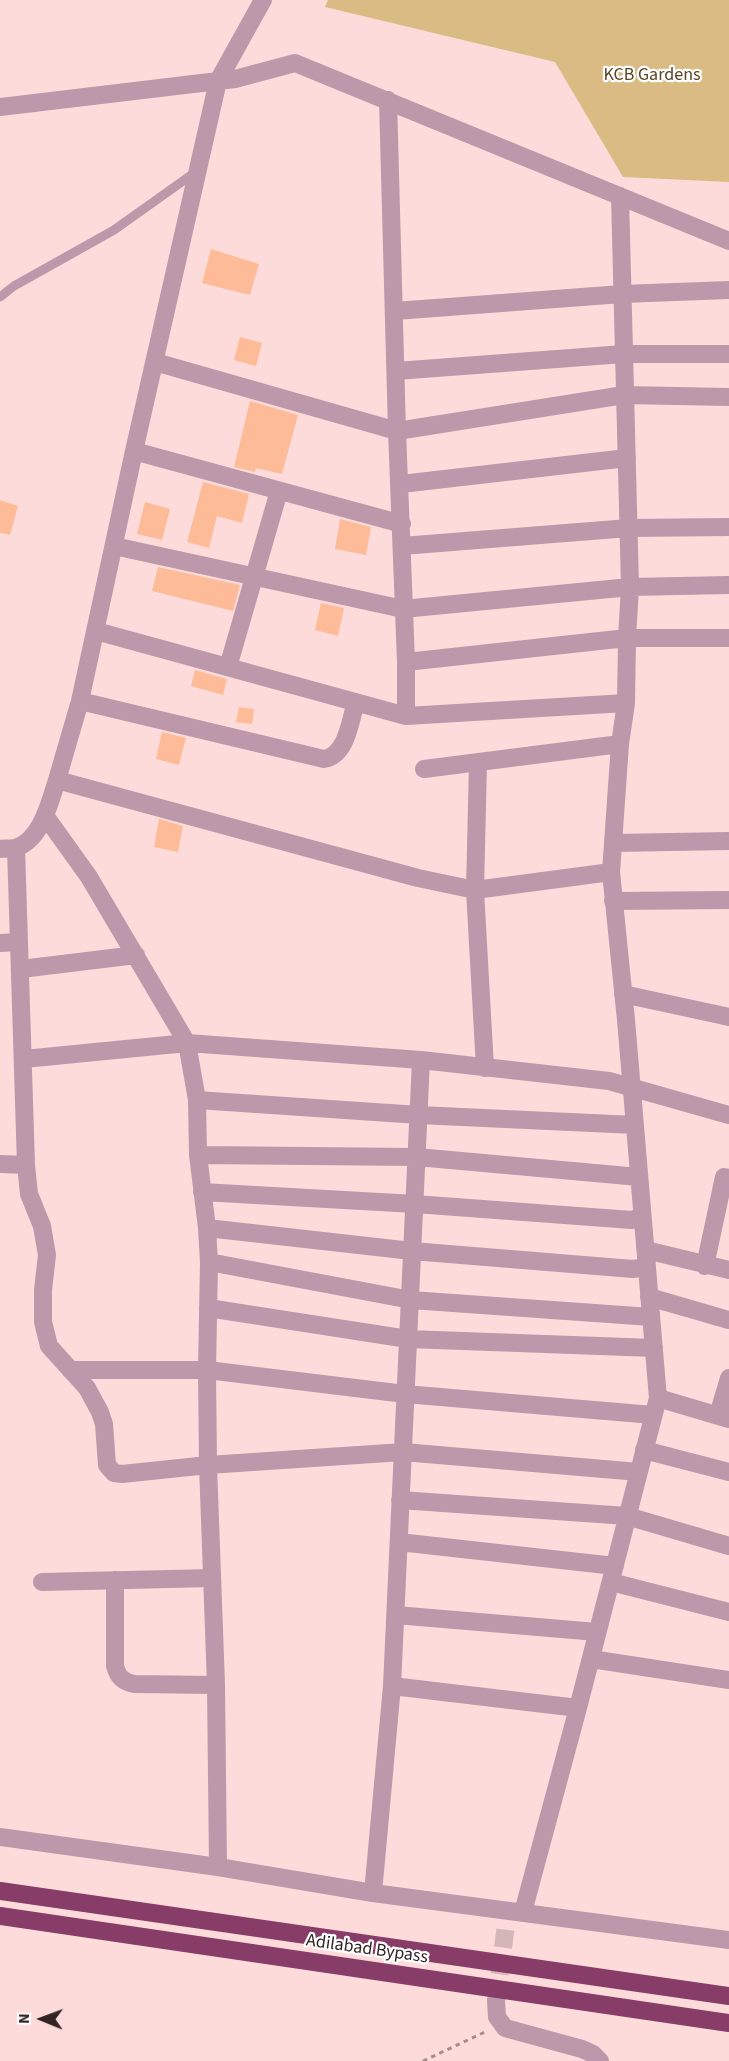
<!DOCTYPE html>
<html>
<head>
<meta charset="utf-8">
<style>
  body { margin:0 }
  #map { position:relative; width:729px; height:2061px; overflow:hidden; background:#fddbda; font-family:"Source Sans 3",sans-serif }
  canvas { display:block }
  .north { position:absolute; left:12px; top:1989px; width:60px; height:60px; -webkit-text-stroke:4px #fff; paint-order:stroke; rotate:271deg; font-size:16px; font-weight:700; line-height:24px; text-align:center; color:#312424 }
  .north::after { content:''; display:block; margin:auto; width:21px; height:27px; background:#312424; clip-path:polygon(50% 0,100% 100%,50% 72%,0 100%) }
</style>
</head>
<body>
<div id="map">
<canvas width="729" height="2061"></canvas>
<div class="north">N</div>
</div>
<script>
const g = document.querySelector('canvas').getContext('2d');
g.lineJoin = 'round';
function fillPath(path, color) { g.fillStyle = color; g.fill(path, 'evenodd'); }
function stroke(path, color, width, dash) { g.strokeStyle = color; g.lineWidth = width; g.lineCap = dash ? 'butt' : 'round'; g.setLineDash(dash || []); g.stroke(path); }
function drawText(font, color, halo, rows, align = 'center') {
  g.font = font + ' "Source Sans 3",sans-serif'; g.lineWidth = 4.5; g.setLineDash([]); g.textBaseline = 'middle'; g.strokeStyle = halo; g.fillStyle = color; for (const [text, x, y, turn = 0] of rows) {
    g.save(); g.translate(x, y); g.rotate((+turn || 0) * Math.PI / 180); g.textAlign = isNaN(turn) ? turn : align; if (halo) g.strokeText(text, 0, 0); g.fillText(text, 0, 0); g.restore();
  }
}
fillPath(new Path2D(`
  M328 0H729V182L623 177 555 62 325 7Z`), '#dabb84');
fillPath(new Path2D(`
  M211 249 259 264 250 295 202 283Z
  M240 337 262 343 256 366 234 360Z
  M250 401 298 415 282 474 256 468 255 472 234 467Z
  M203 482 249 494 242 523 217 516 209 548 187 542Z
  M0 500 18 506 10 535 0 533Z
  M145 502 170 509 162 540 137 534Z
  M340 519 371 527 366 555 335 549Z
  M158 567 240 585 233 611 152 591Z
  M321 603 344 608 338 636 315 630Z
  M195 670 227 679 223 695 191 686Z
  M239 707 254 709 252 724 236 722Z
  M162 732 186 738 179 765 156 759Z
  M159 819 183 826 178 852 154 847Z`), '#fdbb97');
stroke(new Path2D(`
  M496 2001 506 1925`), '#d4b6b6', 18, [18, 9]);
stroke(new Path2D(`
  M423 2061 487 2031`), '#a68d8c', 3, [4.5, 4.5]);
stroke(new Path2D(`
  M0 297 14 286 114 230 197 171`), '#bd97aa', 9);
stroke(new Path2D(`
  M263 0 218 81 134 451 80 701 57 780 418 878 475 890 611 872
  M0 107 235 79 295 63 729 241
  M395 311 622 294 729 290
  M155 362 397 431 624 395 729 397
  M396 371 624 354H729
  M134 451 402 524
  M401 484 627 458
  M114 546 403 609 630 587 729 585
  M402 546 629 528 729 527
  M96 631 406 716V662L397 431 388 100
  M406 662 627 638H729
  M228 667 279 491
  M80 701 324 759C347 755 350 721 356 702
  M406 716 626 703
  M478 763 475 890 485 1068
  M424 769 620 744
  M614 843 729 841
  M16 848 26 1165 29 1194 42 1226 47 1255 43 1290V1322L49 1346 87 1388 100 1412 104 1424 107 1465 114 1473 122 1474 208 1465 403 1452 639 1472
  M0 849C4 848 11 849 15 848 41 841 50 802 57 780
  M613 901 729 900
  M0 943 19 942
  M21 969 136 955
  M623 994 729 1017
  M24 1059 187 1043 89 877 46 817
  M197 1100 419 1115 635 1125
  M198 1155 417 1157 639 1177
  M0 1164 26 1165
  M202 1192 415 1204 632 1220 642 1216
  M207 1228 412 1251 633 1269 647 1267
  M646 1250 729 1270
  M209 1262 411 1300 651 1317
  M705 1266 724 1177 729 1178
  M649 1297 729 1320
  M208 1308 408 1339 654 1348
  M70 1370H207L405 1394 653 1415
  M658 1398 729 1419
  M718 1415 729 1378
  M644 1450 729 1472
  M400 1500 627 1516 729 1546
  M399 1542 615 1566
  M115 1580V1666C118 1677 122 1681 134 1684L216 1685
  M42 1582 212 1578
  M611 1582 729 1612
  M396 1615 597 1632
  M591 1659 729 1680
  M392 1686 578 1708
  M0 1837 218 1867 373 1893 729 1940
  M218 1867 216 1685 208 1465 207 1370 209 1262 207 1228 198 1155 197 1100 187 1043 421 1060 609 1081 729 1115
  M373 1893 392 1686 421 1060
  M523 1912 578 1708 658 1398 626 1020 611 872 620 744 626 703 627 638 630 587 620 196
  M496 2001 497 2017 505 2028 582 2049 593 2054 600 2061`), '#bd97aa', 18);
stroke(new Path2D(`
  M0 1891 729 1996
  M0 1916 729 2023`), '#873d67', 18);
drawText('18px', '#584522', '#fff', [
  ["KCB Gardens",652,76]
]);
drawText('18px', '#312424', '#fff', [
  ["Adilabad Bypass",367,1950,8]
]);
</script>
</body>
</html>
